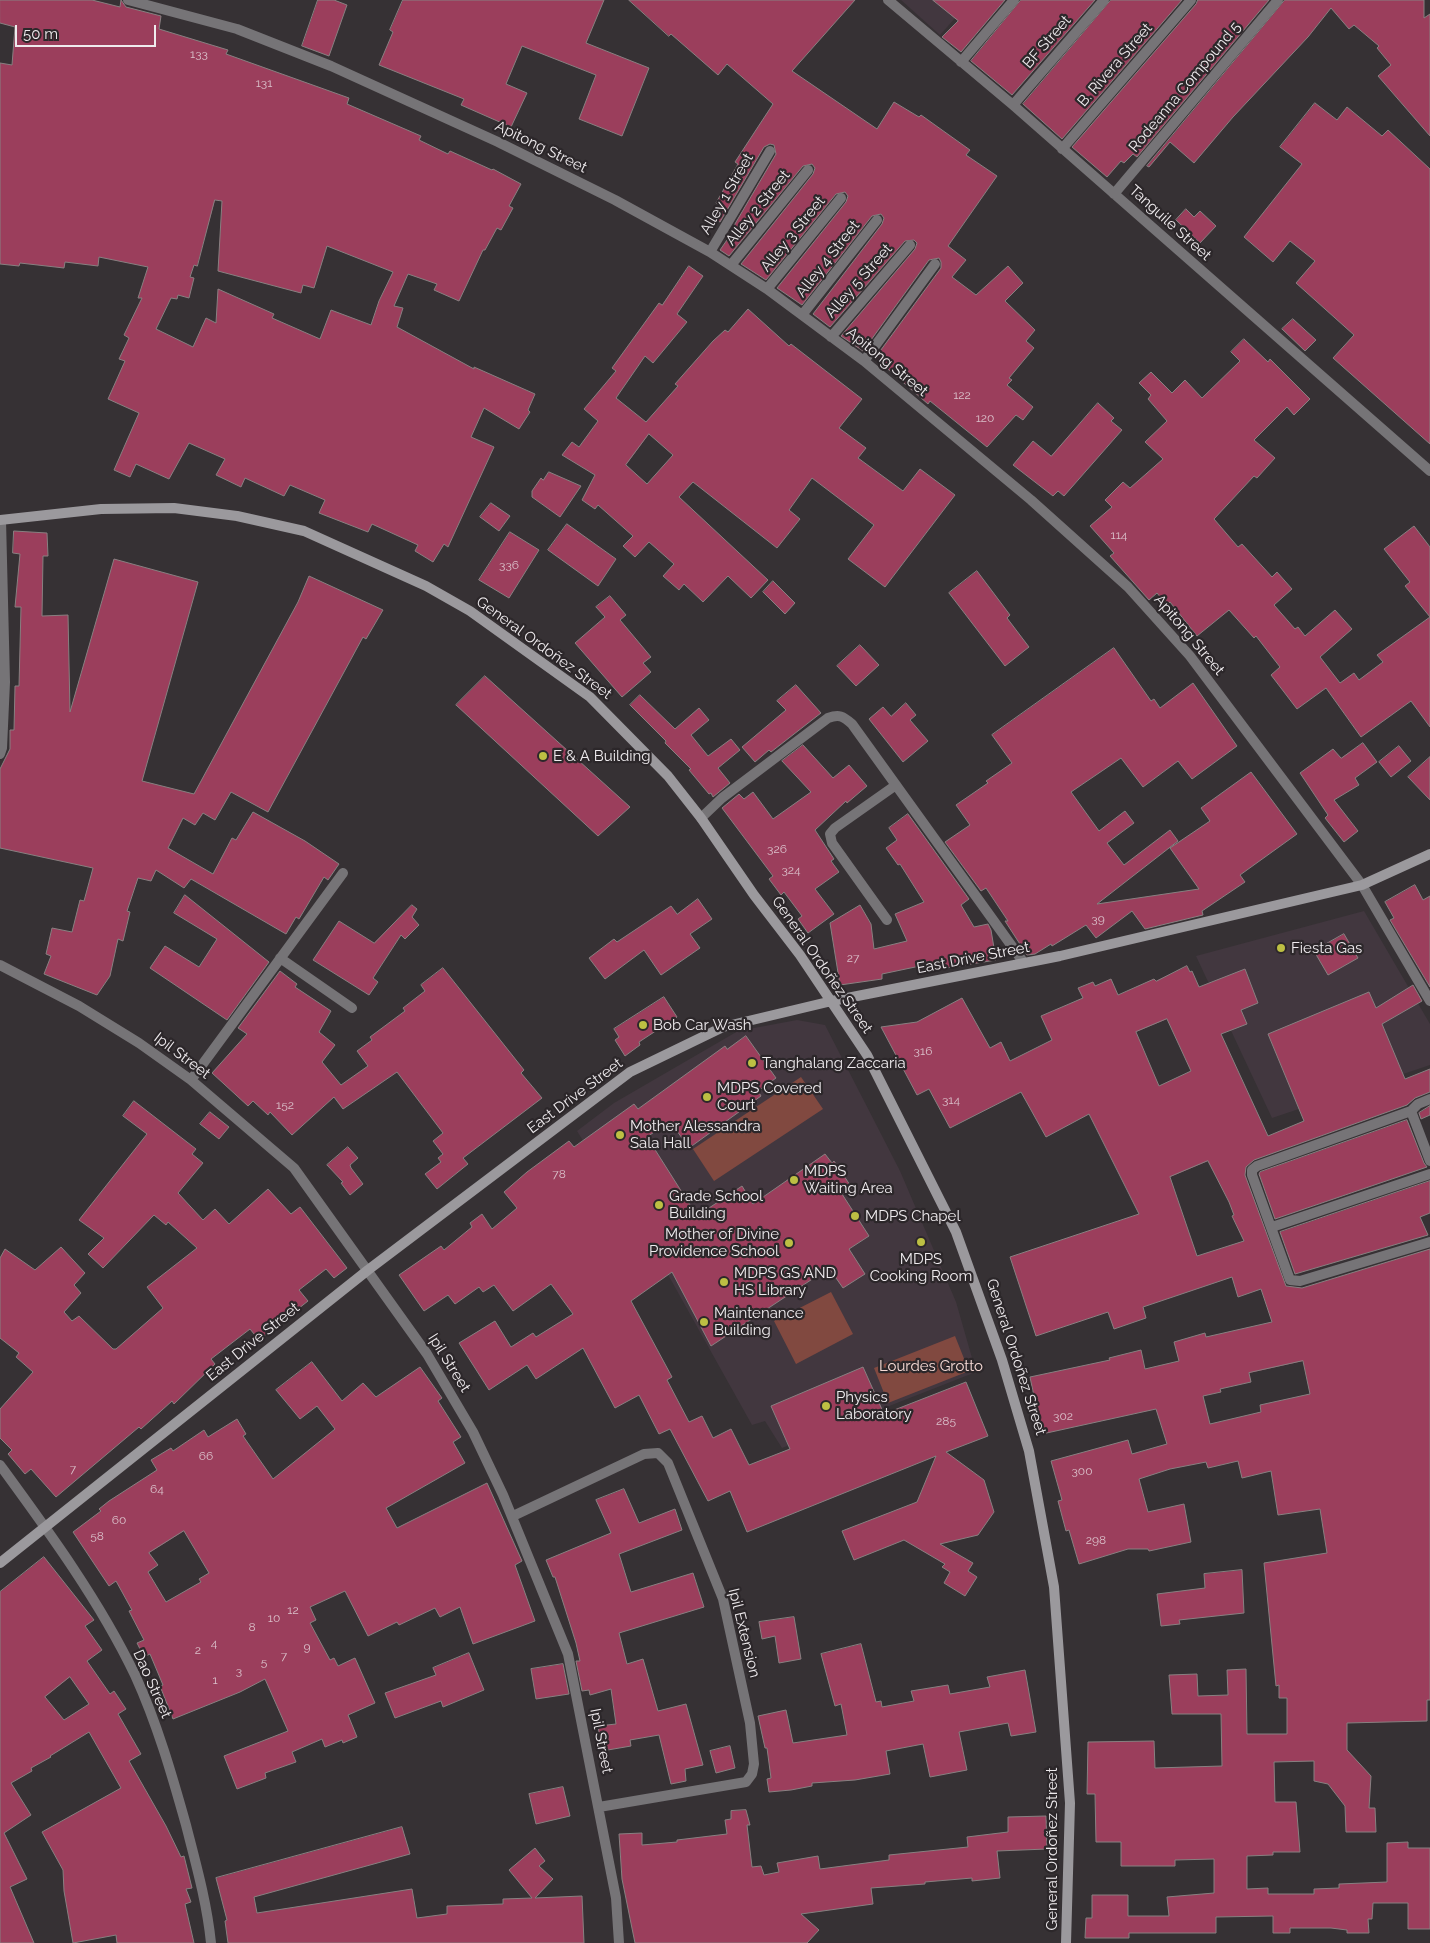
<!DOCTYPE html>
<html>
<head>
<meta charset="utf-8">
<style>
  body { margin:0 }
  #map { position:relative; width:1430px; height:1943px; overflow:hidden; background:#363134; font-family:Raleway,sans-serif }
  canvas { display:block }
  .scale { position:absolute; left:15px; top:25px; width:141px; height:22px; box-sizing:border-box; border:2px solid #efebee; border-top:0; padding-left:6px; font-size:15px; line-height:18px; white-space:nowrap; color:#efebee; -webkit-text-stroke:4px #2c272a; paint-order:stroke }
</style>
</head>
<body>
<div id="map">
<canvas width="1430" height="1943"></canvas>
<div class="scale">50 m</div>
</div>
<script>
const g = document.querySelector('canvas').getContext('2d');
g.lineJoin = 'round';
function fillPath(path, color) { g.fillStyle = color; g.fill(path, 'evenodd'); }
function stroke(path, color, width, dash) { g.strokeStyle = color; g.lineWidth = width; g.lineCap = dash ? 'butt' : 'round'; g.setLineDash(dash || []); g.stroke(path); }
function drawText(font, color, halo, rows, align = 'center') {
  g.font = font + ' Raleway,sans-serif'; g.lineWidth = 4.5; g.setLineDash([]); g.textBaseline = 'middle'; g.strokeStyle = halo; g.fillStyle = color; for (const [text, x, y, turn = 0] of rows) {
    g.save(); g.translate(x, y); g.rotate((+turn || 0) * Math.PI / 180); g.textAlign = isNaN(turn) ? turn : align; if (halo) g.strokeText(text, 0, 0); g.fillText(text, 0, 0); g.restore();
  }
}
fillPath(new Path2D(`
  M901 0H971L940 35Z
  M1364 911 1430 1024V1065L1272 1118 1196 956Z
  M797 1020 825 1025 900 1171 956 1302 976 1372 782 1448 765 1421 752 1425 671 1280 577 1131 614 1103 738 1031Z`), '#42373f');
fillPath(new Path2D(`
  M801 1077 823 1109 714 1181 693 1149Z
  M831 1292 853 1334 796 1364 774 1321Z
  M955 1336 969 1371 888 1403 874 1368Z`), '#814940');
const building = new Path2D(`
  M0 0H92L120 7 121 0 126 7 161 16 159 29 228 50 226 54 349 98 347 104 421 136 419 140 448 154 450 151 492 170 493 169 521 184 509 206 513 208 501 230 497 228 485 250H483L459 301 434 290 437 284 408 274 394 306 403 308 397 327 474 369V367L535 394 528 410 530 412 519 429 484 408 471 437 494 447 448 547 444 544 433 562 415 551 418 545 372 524 368 532 319 513 325 500 290 485 284 496 245 478 241 487 216 475 225 459 189 443 169 479 136 464 130 477 114 470 139 413 108 399 125 361 119 359 129 338 124 335 142 298H138L148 267 99 257 98 266 65 262 64 268 20 263 19 266 0 264V63L12 65 15 27 0 23ZM215 200 222 201 218 271 301 293 303 285 314 288 327 246 393 272 379 301 371 325 331 310 320 339 272 318 274 314 218 289 216 323 206 318 193 347 156 329 171 298 177 299 178 295 189 298 194 278 190 277 194 265 197 266Z
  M318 0H334L347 5 329 56 302 46Z
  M403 0H604L586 43 649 68 622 136 579 119 596 75 522 46 506 84 527 93 511 127 461 105 464 99 379 65 393 32 390 30Z
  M629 0H855L792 71 877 129 894 102 919 117 921 115 970 150 966 155 997 176 948 246 966 260 952 277 976 295 1008 266 1023 283 1005 301 1035 330 1026 341 1034 348 1009 378 1012 380 1007 385 1033 407 1023 420 1016 415 987 447 930 401 928 404 875 358 941 268V262L939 258 929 260 863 351 841 336 915 249 917 243 914 240 905 241 830 327 813 314 882 224 884 218 881 214 872 216 802 305 777 288 846 202 848 196 845 192 836 194 766 280 741 264 813 174 815 168 812 164 803 166 729 256 720 250 734 230 732 229 776 154 774 145 770 144 764 147 720 222 712 218 719 205 716 203 738 164 735 162 773 104 727 64 718 75 671 34 669 36Z
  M933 0H1005L961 52 942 37 958 21Z
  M1021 0H1095L1012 95 971 61Z
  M1111 0H1182L1062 139 1023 104Z
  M1198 0H1269L1137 157 1133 154 1124 163 1121 161 1107 177 1072 147 1196 4Z
  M1285 0H1424V18L1430 14V136L1378 76 1391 65 1377 48 1379 46 1354 25 1349 29 1331 8 1308 37 1233 117 1194 163 1170 142 1149 167 1147 166Z
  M1315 103 1337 120 1347 107 1382 136 1388 130 1430 169V444L1333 358 1354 335 1296 283 1315 261 1290 241 1273 262 1244 237 1302 164 1280 147Z
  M1186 209 1194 217 1200 211 1216 226 1200 243 1176 220Z
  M689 266 703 276 677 314 687 322 653 363 645 356 616 398 646 422 678 386 675 384 713 341 725 330 728 332 748 309 789 346 791 344 862 399 839 428 866 448 858 458 903 491 920 469 955 495 885 587 848 559 874 525 812 478 789 510 800 519 777 548 693 482 679 497 768 580 751 598 728 576 703 602 684 584 679 590 663 576 674 564 649 542 635 557 623 546 633 536 598 505 595 509 582 500 595 475 562 455 572 442 579 447 598 421 584 409 616 371 612 368 638 332 659 303 662 305ZM649 434 673 455 647 484 626 465Z
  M1293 319 1316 340 1305 351 1282 329Z
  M1244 339 1268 362 1270 359 1310 399 1294 415 1287 407 1254 440 1275 458 1257 478 1254 476 1214 519 1238 547 1242 544 1272 577 1277 572 1292 589 1274 605 1295 629 1298 627 1305 636 1335 610 1352 629 1320 657 1340 683 1354 673 1359 680 1383 662 1377 655 1430 617 1405 586 1410 582 1384 549 1414 526 1430 547V727L1411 701 1361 737 1326 688 1297 709 1271 675 1280 667 1256 636 1254 638 1229 610 1197 636 1170 602 1167 605 1157 593 1149 600 1110 556 1114 553 1090 526 1112 507 1105 500 1123 482 1130 488 1163 459 1145 442 1167 421 1148 399 1151 395 1139 383 1151 372 1172 393 1185 380 1202 398 1240 361 1231 352Z
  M1098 403 1114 418 1111 421 1122 430 1064 496 1058 491 1053 496 1013 465 1033 441 1051 456Z
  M549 472 581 486 560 517 532 497V491L541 478 543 480Z
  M491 503 510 516 499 531 480 517Z
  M567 524 616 559 598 586 548 550Z
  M14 531 47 533 48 556H43L42 616 68 615 70 712 114 559 198 582 142 781 194 794 298 602 309 576 383 610 366 639 363 637 268 812 231 792 215 820 203 813 195 825 183 818 168 848 213 874 232 838 236 840 253 812 305 841 339 864 328 880 324 877 299 919 296 917 286 934 191 879 184 888 156 870 151 881 138 878 127 911 130 912 123 941 118 939 110 976 97 995 44 974 51 956 46 954 52 928 72 932 80 900 84 901 93 868 0 848V769L10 749V730H14L15 686H19L21 607H15L20 554 13 553Z
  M510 532 539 550 509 598 479 580Z
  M977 571 1010 615 1007 618 1029 647 1005 666 949 593Z
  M773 581 795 603 785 614 763 592Z
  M610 596 626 615 620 620 651 657 643 663 651 672 622 697 575 643 605 617 596 607Z
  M860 645 879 665 856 686 837 666Z
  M1114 648 1151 701 1154 699 1160 708 1193 683 1237 746 1192 779 1178 761 1143 787 1121 758 1071 792 1099 831 1125 811 1134 823 1107 843 1124 865 1170 830 1178 841 1097 904 1199 889 1170 848 1210 821 1201 808 1251 772 1297 834 1240 875 1245 882 1202 911 1203 915 1145 929 1132 911 1096 938 1086 925 1052 946 1051 944 1035 954 1027 955 1005 921H1008L986 888 981 891 945 842 970 825 956 805 988 783 986 781 1012 763 992 735Z
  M485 676 630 807 598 836 456 705Z
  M796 685 821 713 771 752 769 750 755 762 742 747 786 710 777 701Z
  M640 695 675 729 699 708 709 720 691 735 708 756 731 739 740 750 718 768 730 783 713 797 711 793 709 794 689 770 691 769 665 743 666 741 630 705Z
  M906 703 916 715 910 720 928 741 903 762 869 719 883 707 891 716Z
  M1363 743 1377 762 1355 778 1359 785 1334 800 1358 831 1344 842 1325 818 1328 815 1300 773 1333 749 1341 758Z
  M803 745 833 778 849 765 867 786 847 803 846 801 815 830 834 859 831 861 839 872 815 889 834 914 808 933 798 919 802 916 784 892 781 895 769 879 773 876 722 808 739 794 744 799 753 792 773 819 811 792 782 761Z
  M1399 746 1411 761 1391 777 1379 762Z
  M1430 757V800L1408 777Z
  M908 814 969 899 961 905 974 927 988 924 991 930 996 960 940 969 939 962 882 974V979L840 985 830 923 860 905 871 924 874 949 907 941 895 914 924 902 900 864 898 865 886 848 897 840 889 828Z
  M1415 885 1423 900 1430 896V987L1390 920 1394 918 1385 902Z
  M185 895 269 962 227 1020 150 968 165 946 199 967 217 939 174 913Z
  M698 899 712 919 690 934 700 948 661 975 644 950 605 979 589 958 614 939 617 942 671 906 677 914Z
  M412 905 417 909 412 917 419 925 405 939 401 935 373 978 378 982 369 995 313 960 339 921 374 943Z
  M1344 934 1358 958 1328 975 1314 951Z
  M1187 966 1190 972 1192 971 1199 987 1245 969 1258 1003 1241 1010 1247 1024 1221 1034 1268 1136 1304 1121 1268 1034 1369 992 1376 1008 1413 985 1422 1001 1382 1024 1405 1079 1430 1069V1092L1415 1098 1407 1105 1254 1160 1246 1167 1245 1175 1286 1286 1302 1288 1430 1249V1700H1427V1721L1347 1723V1750L1371 1776 1369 1808H1375L1376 1832H1346L1345 1806 1328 1784 1314 1781V1761L1274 1762 1275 1802H1296L1300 1852H1273V1855L1247 1856V1889L1268 1888V1894H1314V1889L1339 1888V1884L1387 1882V1843L1408 1842V1848H1430V1929H1408V1903H1373L1372 1919H1368L1369 1933H1347V1930L1331 1928H1290V1933H1273V1916L1216 1917V1933H1129V1938H1085L1086 1918H1092V1895H1128V1916H1169L1167 1897 1214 1893V1859L1175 1860V1866H1121V1842H1096L1095 1794H1087L1088 1742 1154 1741 1155 1768 1222 1766 1221 1714H1172L1169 1675 1197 1674 1198 1696 1228 1695 1227 1670 1246 1669 1247 1734H1287V1698H1279V1685L1276 1686 1264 1563 1327 1553 1320 1509 1278 1515 1271 1471 1242 1478 1238 1461 1208 1468 1206 1462 1170 1469 1139 1479 1148 1512 1184 1504 1191 1542 1149 1551 1148 1549H1128L1079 1564 1069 1530 1066 1531 1058 1501 1062 1500 1051 1461 1128 1440 1132 1454 1167 1444 1156 1409 1042 1434 1030 1377 1110 1360 1109 1358 1141 1350 1145 1369 1179 1361 1174 1342 1205 1333 1206 1337 1272 1322 1261 1289 1238 1297 1232 1277 1143 1307 1146 1318 1114 1329 1108 1312 1036 1336 1010 1257 1139 1214 1089 1114 1046 1137 1021 1092 950 1128 929 1089 917 1095 881 1027 917 1022 962 998 990 1048 1001 1042 1010 1061 1052 1040 1041 1016 1083 998 1078 988 1093 982 1095 986 1111 979 1118 995 1154 979 1156 981ZM1167 1019 1191 1071 1159 1086 1136 1032ZM1208 1161 1229 1202 1234 1215 1232 1216 1244 1241 1197 1256 1170 1177ZM1303 1361 1310 1394 1260 1405 1261 1412 1210 1424 1203 1396 1221 1392 1220 1389 1251 1382 1249 1373Z
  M443 968 524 1070 521 1073 542 1098 463 1158 468 1164 437 1189 425 1174 441 1162 438 1158 443 1154 433 1141 443 1133 397 1072 343 1109 334 1097 292 1135 270 1112 268 1115 253 1101 248 1106 212 1073 247 1034 238 1028 280 971 297 984 295 987 331 1011 319 1032 335 1045 322 1062 341 1085 368 1066 357 1051 372 1040 370 1037 405 1011 403 1008 425 991 421 985Z
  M664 997 677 1017 639 1042 640 1045 625 1056 615 1040 619 1037 614 1029Z
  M746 1036 776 1078 758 1091 761 1096 689 1148 670 1121 647 1137 697 1216 742 1186 753 1204 825 1154 832 1163 834 1161 852 1188 842 1194 869 1236 849 1249 865 1274 843 1288 829 1268 711 1346 672 1272 631 1301 672 1377 667 1380 689 1422 702 1416 713 1438 731 1429 749 1465 790 1449 771 1406 863 1367 884 1414 966 1382 988 1436 946 1452 984 1480 994 1512 978 1535 940 1544 973 1563 968 1571 977 1577 965 1596 944 1583 950 1572 942 1567 945 1564 904 1540 854 1560 842 1531 917 1502 936 1456 747 1532 730 1491 708 1501 670 1429 659 1434 639 1395 615 1408 583 1348 536 1379 527 1365 489 1390 459 1343 495 1321 511 1347 533 1333 536 1337 573 1314 551 1284 513 1311 494 1285 483 1292 479 1287 455 1304 448 1295 424 1311 399 1275 441 1246 444 1250 472 1227 470 1223 482 1214 492 1229 517 1208 504 1192 527 1172 569 1141 574 1147 634 1104 638 1109 725 1046 727 1049Z
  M134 1101 196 1149 192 1154 203 1163 178 1193 203 1220 215 1209 229 1224 268 1189 291 1214 300 1207 347 1268 334 1278 326 1269 299 1290 308 1301 259 1340 250 1329 211 1359 215 1364 174 1404 172 1401 141 1429 139 1427 56 1497 31 1469 25 1474 8 1454 12 1450 0 1438V1409L33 1372 16 1357 19 1353 0 1338V1258L5 1249 35 1270 61 1247 85 1273 74 1285 81 1293 64 1312 72 1321 79 1316 113 1349H116L163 1308 147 1287 197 1248 168 1222 166 1225 154 1215 103 1268 88 1254 104 1238 79 1220 147 1134 123 1116Z
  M1430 1106V1115L1421 1119 1419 1113Z
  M210 1112 229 1127 219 1139 200 1124Z
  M1407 1120 1424 1163 1427 1167 1275 1219 1259 1174 1260 1172Z
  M348 1147 358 1158 350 1165 351 1168 363 1184 350 1195 341 1183 343 1182 327 1165Z
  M1430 1181V1213L1420 1217 1428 1235 1295 1274 1280 1232Z
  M312 1362 342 1401 363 1383 376 1397 420 1367 442 1398 438 1401 461 1437 453 1442 465 1463 386 1508 397 1528 487 1483 522 1561 515 1565 535 1621 473 1644 460 1607 440 1617 435 1608 399 1625 397 1622 368 1636 345 1591 310 1607 316 1620 310 1623 330 1660 334 1658 338 1666 355 1658 375 1703 348 1715 357 1737 343 1743 342 1740 325 1747 322 1739 292 1752 296 1762 265 1773 266 1778 237 1789 224 1756 288 1731 265 1679 240 1692 173 1719 160 1686 163 1685 150 1654 144 1657 137 1643 144 1640 129 1611 132 1610 116 1581 109 1586 73 1532 101 1511 99 1509 109 1501 157 1470 151 1460 171 1448 173 1451 204 1430 208 1437 237 1419 246 1434 243 1436 273 1479 335 1429 317 1406 300 1419 276 1390ZM184 1531 209 1573 199 1579 201 1582 166 1602 148 1572 158 1565 149 1553Z
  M624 1489 639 1523 675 1509 682 1530 619 1554 631 1592 693 1573 704 1607 619 1633 627 1664 643 1659 658 1711 686 1704 703 1765 685 1769 686 1781 671 1784 659 1735 630 1740 631 1746 602 1751 598 1726 616 1724 611 1689 590 1695 589 1690 582 1691 576 1661H580L576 1643 555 1577H553L546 1560 611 1533 596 1500Z
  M44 1557 94 1620 85 1626 102 1650 87 1661 110 1694 114 1691 126 1709 118 1714 141 1754 129 1761 166 1826 181 1857 184 1856 192 1888 186 1889 191 1902 185 1904 194 1943H117L116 1935 73 1943 64 1891 63 1870 42 1832 121 1788 89 1732 50 1756 51 1757 31 1768 32 1771 11 1783 31 1815 4 1833 27 1879 10 1887 34 1943H0V1592ZM70 1677 89 1704 64 1720 45 1697Z
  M1242 1570 1244 1613 1179 1620 1180 1624 1161 1626 1157 1594 1205 1588 1204 1574Z
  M794 1617 801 1659 779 1663 775 1636 762 1639 759 1622Z
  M861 1644 876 1702 881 1701 882 1707 914 1701 911 1691 948 1685 950 1694 990 1687 987 1677 1025 1670 1036 1732 1011 1736 1008 1723 959 1732 967 1770 930 1777 923 1744 886 1751 890 1774 855 1780 812 1783V1786L791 1790 769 1792 767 1779 771 1778 767 1748H765L758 1716 786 1710 793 1743 847 1735 841 1704 835 1706 821 1654Z
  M469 1653 484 1690 443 1707 441 1701 395 1718 385 1693 436 1675 433 1668Z
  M563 1664 569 1694 536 1699 531 1669Z
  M730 1746 735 1768 716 1773 710 1751Z
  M563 1787 570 1816 536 1824 529 1794Z
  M746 1810 750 1825H747L752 1867 761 1866 764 1875 779 1872 777 1863 818 1856 820 1869 889 1860V1855L968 1847 967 1837 1008 1832V1817L1046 1816 1047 1849 997 1851 1000 1878 972 1881V1878L925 1882V1884L871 1888 873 1904 801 1914 819 1930 807 1943H635L622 1879 619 1834 642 1833V1845L677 1842V1840L727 1834 725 1820 731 1819V1811Z
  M402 1827 410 1854 254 1897 257 1913 412 1889 417 1918 447 1914V1906L503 1904V1899L532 1898 509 1870 535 1848 545 1861 539 1866 553 1879 535 1898 582 1896 584 1943H228L225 1921 227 1920 216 1878Z`);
fillPath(building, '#9b3e5c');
stroke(building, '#888081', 1);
stroke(new Path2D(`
  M128 0 237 29 331 66 498 142 615 200 710 252 767 289 864 361 1031 500 1128 587 1190 656 1362 885 1430 1001
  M888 0 1013 105 1430 471
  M961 62 1014 0
  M1013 105 1104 0
  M1062 149 1191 0
  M1114 194 1278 0
  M710 252 770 151
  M731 265 808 170
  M767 289 841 198
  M802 315 877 220
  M831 337 910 245
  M864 361 935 264
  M0 754 2 748 5 682 1 520
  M701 818 722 798 828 718C839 714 843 716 852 724L1024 963
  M887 920 832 843 830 834 835 828 896 785
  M280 958 352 1008
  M0 965 79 1006 139 1043 191 1080 294 1168 427 1354 473 1432 503 1495 568 1654 616 1898 619 1943
  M191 1080 343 873
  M1430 1099 1418 1104 1411 1111 1257 1166 1252 1170V1175L1290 1280 1300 1281 1430 1242
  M1411 1111 1430 1161
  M1272 1227 1430 1174
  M0 1465C49 1532 99 1600 135 1675 157 1723 172 1775 186 1825 196 1864 207 1903 211 1943
  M513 1516 644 1454 658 1453 668 1463 723 1599 750 1723 754 1764 752 1774 746 1782 599 1807`), '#767477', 10);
stroke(new Path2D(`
  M0 520 101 509 174 508 237 516 304 531 426 586 470 611 590 697 668 776 701 818 754 895 800 955 867 1055 956 1232 1002 1360 1029 1451 1054 1587 1070 1803 1066 1943
  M0 1563 368 1270 630 1072 723 1027 832 1001 1060 956 1362 885 1430 854`), '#9b999d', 10);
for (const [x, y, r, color] of [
  [543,756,5,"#bdbf43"],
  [1281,948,5,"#bdbf43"],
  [643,1025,5,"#bdbf43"],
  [752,1063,5,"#bdbf43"],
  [707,1097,5,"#bdbf43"],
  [620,1135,5,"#bdbf43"],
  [794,1180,5,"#bdbf43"],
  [659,1205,5,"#bdbf43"],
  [855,1216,5,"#bdbf43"],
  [921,1242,5,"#bdbf43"],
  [789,1243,5,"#bdbf43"],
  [724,1282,5,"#bdbf43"],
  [704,1322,5,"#bdbf43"],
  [826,1406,5,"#bdbf43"]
]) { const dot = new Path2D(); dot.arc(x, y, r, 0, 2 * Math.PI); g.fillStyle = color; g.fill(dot); stroke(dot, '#2c272a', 2); }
drawText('12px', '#dac0ca', null, [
  ["133",199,54],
  ["131",264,83],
  ["122",962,395],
  ["120",985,418],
  ["114",1119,535],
  ["336",509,565],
  ["326",777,849],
  ["324",791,870],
  ["39",1098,919],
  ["27",853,958],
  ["316",923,1051],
  ["314",951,1100],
  ["152",285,1105],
  ["78",559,1174],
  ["302",1063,1416],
  ["285",946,1421],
  ["66",206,1456],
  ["7",73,1469],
  ["300",1082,1471],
  ["64",157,1489],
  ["60",119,1520],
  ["58",97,1536],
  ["298",1096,1540],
  ["12",293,1610],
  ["10",274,1618],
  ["8",252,1627],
  ["4",214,1643],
  ["9",307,1647],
  ["2",198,1650],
  ["7",284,1656],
  ["5",264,1662],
  ["3",239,1671],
  ["1",215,1680]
]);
drawText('15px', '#efebee', '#2c272a', [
  ["BF Street",1047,42,-49],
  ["B. Rivera Street",1115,65,-49],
  ["Rodeanna Compound 5",1185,87,-50],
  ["Apitong Street",541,147,26],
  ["Alley 1 Street",727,194,-60],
  ["Alley 2 Street",758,208,-51],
  ["Tanguile Street",1170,223,42],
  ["Alley 3 Street",793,234,-51],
  ["Alley 4 Street",828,259,-52],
  ["Alley 5 Street",859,281,-49],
  ["Apitong Street",887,362,39],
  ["Apitong Street",1189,635,50],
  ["General Ordoñez Street",544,648,36],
  ["East Drive Street",973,958,-11],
  ["General Ordoñez Street",822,965,55],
  ["Ipil Street",182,1056,37],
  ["East Drive Street",575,1096,-37],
  ["East Drive Street",253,1342,-39],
  ["General Ordoñez Street",1016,1357,72],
  ["Ipil Street",449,1363,58],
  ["Ipil Extension",744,1633,76],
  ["Dao Street",152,1684,66],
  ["Ipil Street",601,1741,79],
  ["General Ordoñez Street",1052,1849,-90]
]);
drawText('15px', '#efebee', '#2c272a', [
  ["E & A Building",553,756],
  ["Fiesta Gas",1291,948],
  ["Bob Car Wash",653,1025],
  ["Tanghalang Zaccaria",762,1063],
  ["MDPS Covered",717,1088],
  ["Court",717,1105],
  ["Mother Alessandra",630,1126],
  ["Sala Hall",630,1143],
  ["MDPS",804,1171],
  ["Waiting Area",804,1188],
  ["Grade School",669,1196],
  ["Building",669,1213],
  ["MDPS Chapel",865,1216],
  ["Mother of Divine",779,1234,"right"],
  ["Providence School",779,1251,"right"],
  ["MDPS",921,1259,"center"],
  ["Cooking Room",921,1276,"center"],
  ["MDPS GS AND",734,1273],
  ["HS Library",734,1290],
  ["Maintenance",714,1313],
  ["Building",714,1330],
  ["Physics",836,1397],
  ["Laboratory",836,1414]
], 'left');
drawText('15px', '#f7dbd6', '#2c272a', [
  ["Lourdes Grotto",931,1366]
]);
</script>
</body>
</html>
